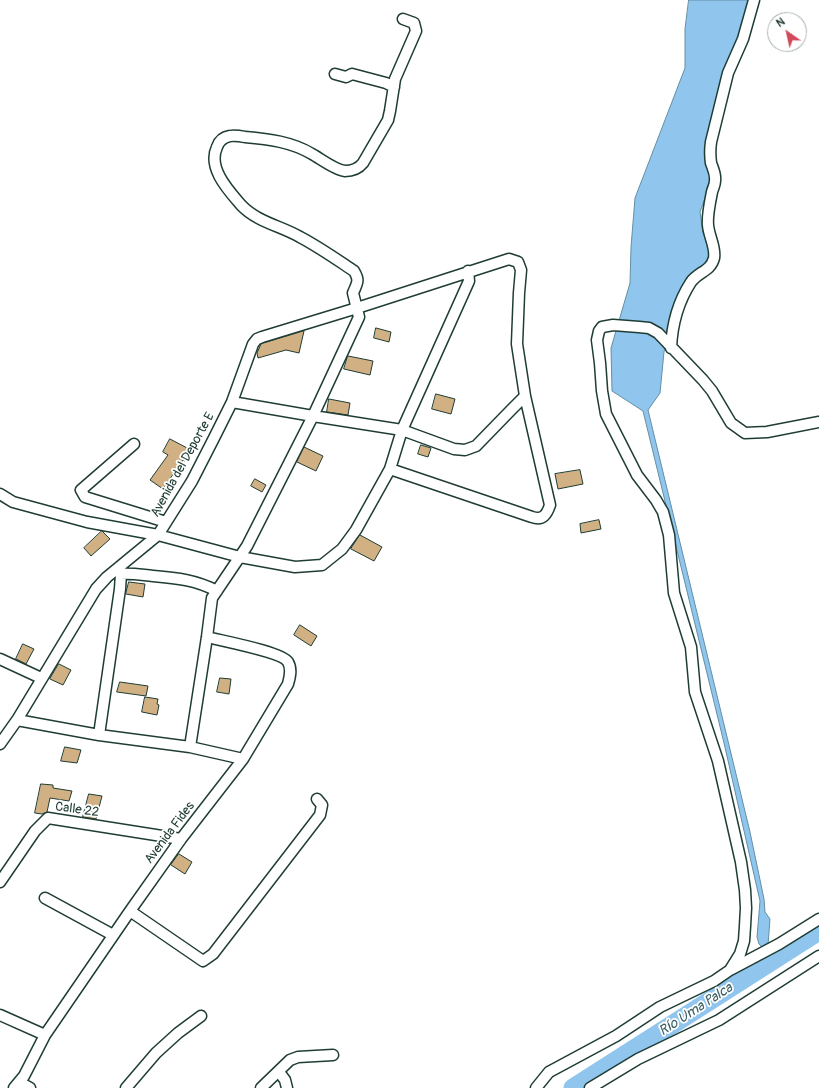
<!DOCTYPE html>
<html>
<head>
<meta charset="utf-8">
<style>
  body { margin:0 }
  #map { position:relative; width:819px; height:1088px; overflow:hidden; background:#fff; font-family:Pangolin,sans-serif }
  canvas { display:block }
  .north { position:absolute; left:767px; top:12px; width:40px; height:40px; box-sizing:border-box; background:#fff; border:1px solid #a5b1ae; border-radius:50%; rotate:326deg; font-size:11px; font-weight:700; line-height:16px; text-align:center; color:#1f3d34 }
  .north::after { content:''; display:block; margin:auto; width:14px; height:18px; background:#d1495b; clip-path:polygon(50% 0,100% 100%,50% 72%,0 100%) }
</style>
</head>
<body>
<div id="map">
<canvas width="819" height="1088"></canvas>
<div class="north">N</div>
</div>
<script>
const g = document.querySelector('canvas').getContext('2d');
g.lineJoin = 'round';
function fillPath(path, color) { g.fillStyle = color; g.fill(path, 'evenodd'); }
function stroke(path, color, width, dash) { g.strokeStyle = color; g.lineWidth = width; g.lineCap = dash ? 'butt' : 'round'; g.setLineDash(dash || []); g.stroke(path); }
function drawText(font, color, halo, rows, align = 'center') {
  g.font = font + ' Pangolin,sans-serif'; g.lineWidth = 3.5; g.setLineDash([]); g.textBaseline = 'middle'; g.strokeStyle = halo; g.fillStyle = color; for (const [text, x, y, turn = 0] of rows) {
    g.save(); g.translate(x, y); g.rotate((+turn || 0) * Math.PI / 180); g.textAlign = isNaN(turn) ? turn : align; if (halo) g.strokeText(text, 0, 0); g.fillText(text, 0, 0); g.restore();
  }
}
const water = new Path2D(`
  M689 0H750L744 29 722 78 712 179 700 212 703 233 710 249 708 263 673 312 664 352 660 393 648 410 750 832 764 899 765 912 770 919 768 945 762 947 759 944 757 937 760 901 724 743 643 411 612 391 611 348 630 283 631 247 635 198 685 68V29Z`);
fillPath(water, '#90c5ee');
stroke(water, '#638fa4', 1);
stroke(new Path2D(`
  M758 970 756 965 762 957`), '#638fa4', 3);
stroke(new Path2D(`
  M573 1088 819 931`), '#90c5ee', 19);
const building = new Path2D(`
  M376 328 391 332 389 342 374 338Z
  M304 331 299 353 286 350 258 358 257 353 261 344Z
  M348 356 373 361 370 375 344 369Z
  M436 394 455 399 451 414 432 409Z
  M329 399 350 403 348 415 327 412Z
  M170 439 191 450 185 461 183 460 163 489 150 480 168 455 163 452Z
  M421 445 431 448 428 457 418 454Z
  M304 447 323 456 316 471 297 462Z
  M580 470 583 484 558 489 555 474Z
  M255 479 266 485 262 492 251 486Z
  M599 520 601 529 581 533 580 524Z
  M102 531 110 539 91 556 84 548Z
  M360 535 382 547 374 561 351 549Z
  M129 582 145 584 143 597 126 594Z
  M300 625 317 636 311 646 294 635Z
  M23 644 34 649 26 664 16 659Z
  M59 664 71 670 63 685 50 679Z
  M220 678 231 679 229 694 217 692Z
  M120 682 148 686 146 696 117 692Z
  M145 697 158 699 157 704 159 705 157 715 142 712Z
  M65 747 81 750 77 763 61 761Z
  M41 784 53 785V788L72 791 69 801 50 798 47 812 42 814 35 813Z
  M89 794 102 796 96 819 83 817Z
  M179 854 192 862 185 874 171 865Z`);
fillPath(building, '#d1b084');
stroke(building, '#1f3d34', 1);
const minor = new Path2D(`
  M335 74 346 77 352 74 386 83 394 87
  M671 348C672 325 678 302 691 282 698 272 711 271 714 258 716 247 709 237 708 225 707 216 710 202 712 192 713 188 715 185 715 181 716 174 713 169 711 163 710 156 710 149 711 142L728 73 743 39 754 0
  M134 444 81 490 85 497 166 522
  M390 469 532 517C543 521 547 514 550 505L525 396
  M0 494 13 502 87 522 158 535 240 557 295 567 322 565 342 549 356 530 390 469 402 430 469 281 468 271
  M121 574C132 573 142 575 153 576 177 578 196 580 217 591
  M0 659 41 678
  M17 720 99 735 190 747 243 759
  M99 735 120 589 121 574 119 567
  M0 744 17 720 96 589 107 577 158 535 192 481 214 438 232 402 253 344 257 339 262 337 357 308 509 259 518 262 521 270 519 293 517 344 525 396 512 409 476 446 465 450 454 449 402 430 313 416 232 402
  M190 747 207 637 212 598 247 546 313 416 359 317 353 293C357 283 360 281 354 271 336 259 319 247 300 237 281 226 257 222 241 205 229 191 207 168 217 147 219 141 224 137 230 136 235 135 240 136 245 137 269 139 292 142 312 154 321 159 335 170 345 171 352 171 359 168 363 163L388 120 390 111 395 79 416 31 414 23 403 19
  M0 882 35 831 48 818 181 839
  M45 898 113 935
  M130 911 203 961 213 954 320 815 322 805 317 799
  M730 970 740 954 744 941 745 926 746 908 745 890 741 862 718 761 695 692 691 647 674 593 669 535 663 512 656 500 637 475 606 414 602 391 600 363 597 340 599 331 602 327 613 325 639 327 649 328 658 333 703 380 712 391 731 423 745 433 767 432 819 422
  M0 1015 45 1035
  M279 1072 285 1080 287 1088
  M19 1082 30 1088
  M14 1088 24 1076 45 1035 130 911 181 839 243 759 288 684C290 677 292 669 288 662 282 652 222 641 207 637
  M126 1088 156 1053 178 1033 201 1016
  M261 1088 290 1060 298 1057 333 1055
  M536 1088 549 1072 616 1036 660 1007 714 981 730 970 779 944 819 919
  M590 1088 638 1059 719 1020 819 956`);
stroke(minor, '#1f3d34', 13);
stroke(minor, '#fff', 10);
drawText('13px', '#1f3d34', '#fff', [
  ["Avenida del Deporte E",183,465,-61],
  ["Calle 22",77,810,8],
  ["Avenida Fides",170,833,-53]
]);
drawText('italic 14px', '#3b5f62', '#fff', [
  ["Río Uma Palca",696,1010,-33]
]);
</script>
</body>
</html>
